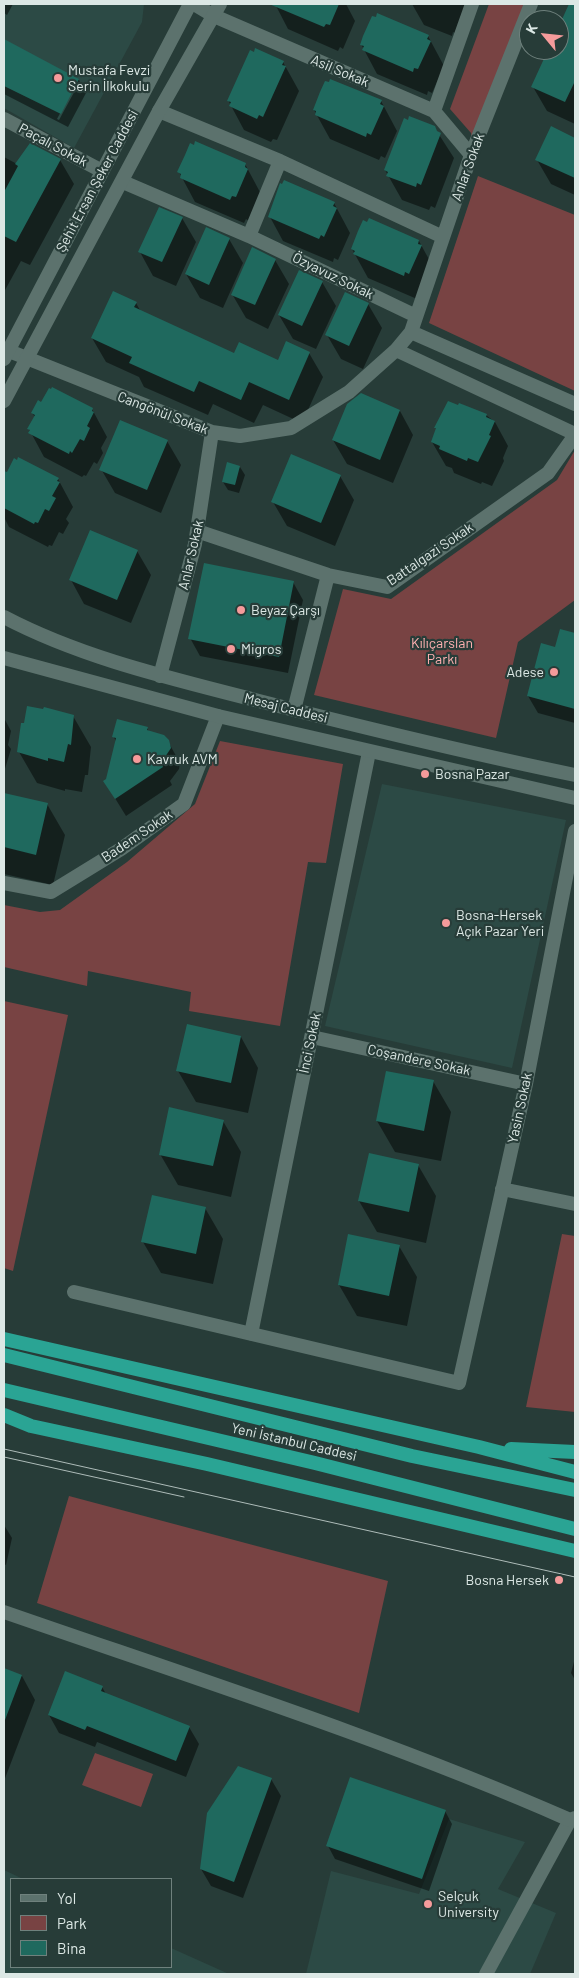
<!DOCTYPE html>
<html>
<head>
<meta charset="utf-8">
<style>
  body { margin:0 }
  #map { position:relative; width:579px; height:1978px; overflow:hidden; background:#273c38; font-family:Barlow,sans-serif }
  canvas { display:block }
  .frame { position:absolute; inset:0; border:5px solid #dce8e5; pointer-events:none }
  .legend { position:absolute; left:10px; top:1878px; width:162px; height:90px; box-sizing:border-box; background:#273c38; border:1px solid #6f817d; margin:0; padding:6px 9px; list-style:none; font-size:15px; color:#dce8e5 }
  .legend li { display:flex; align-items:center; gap:10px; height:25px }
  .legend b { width:25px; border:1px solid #6f817d }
  .north { position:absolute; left:519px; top:10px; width:50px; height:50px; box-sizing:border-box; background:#273c38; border:1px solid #6f817d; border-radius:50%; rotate:298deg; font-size:14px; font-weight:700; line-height:20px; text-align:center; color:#dce8e5 }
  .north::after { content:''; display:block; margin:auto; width:18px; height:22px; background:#f59b9b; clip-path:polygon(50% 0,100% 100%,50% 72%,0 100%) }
</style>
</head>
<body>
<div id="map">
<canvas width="579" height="1978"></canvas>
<div class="frame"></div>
<ul class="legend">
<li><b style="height:6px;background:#5c726d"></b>Yol</li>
<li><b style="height:14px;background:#784343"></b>Park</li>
<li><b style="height:14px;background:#1f695e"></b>Bina</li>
</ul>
<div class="north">K</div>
</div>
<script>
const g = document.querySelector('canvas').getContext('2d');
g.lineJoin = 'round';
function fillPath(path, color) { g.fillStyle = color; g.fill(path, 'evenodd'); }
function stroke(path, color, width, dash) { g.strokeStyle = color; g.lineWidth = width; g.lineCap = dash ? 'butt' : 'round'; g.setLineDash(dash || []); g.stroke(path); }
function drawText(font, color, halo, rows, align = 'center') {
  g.font = font + ' Barlow,sans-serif'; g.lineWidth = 4.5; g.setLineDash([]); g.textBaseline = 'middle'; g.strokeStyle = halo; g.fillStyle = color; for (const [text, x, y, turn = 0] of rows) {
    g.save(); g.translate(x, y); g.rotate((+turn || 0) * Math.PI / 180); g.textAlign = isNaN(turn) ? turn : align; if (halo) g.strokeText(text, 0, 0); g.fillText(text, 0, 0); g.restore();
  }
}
fillPath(new Path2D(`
  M4 4H144L142 22 74 148 4 108Z
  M382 784 566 820 512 1068 325 1026Z
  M449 1819 525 1842 498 1889 556 1913 530 1974H306L331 1871 419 1894Z
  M4 1870 23 1879H11V1967H171V1948L229 1974H4Z`), '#2c4a45');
fillPath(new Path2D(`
  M489 4H525L473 145 471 133 450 109Z
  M478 176 575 215V391L429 323Z
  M575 450V600L518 642 496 738 314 695 343 589 391 599 557 480Z
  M220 741 343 764 326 863 308 862 280 1026 189 1011 191 992 88 971 87 986 4 967V905L40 912 60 910 127 862 195 804Z
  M4 1001 68 1015 13 1271 4 1268Z
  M562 1234 575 1236V1412L526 1407Z
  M69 1496 388 1581 359 1713 37 1603Z
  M95 1753 153 1774 141 1807 82 1785Z`), '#784343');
fillPath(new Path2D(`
  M4 4H13L7 15 4 13Z
  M275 4H346L355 21 343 49 340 47 338 51 288 29Z
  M412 4H469L457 34 453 32 452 36 424 25Z
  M571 4H575V124L547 111 533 87 550 50H559V29Z
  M428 36 444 66 432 93 428 91 427 95 377 74 361 44Z
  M4 40 79 80 86 93 68 127 4 94ZM75 85H78L59 120 57 119Z
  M283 62 299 91 277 140 273 139 271 142 244 130 228 100Z
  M381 101 397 131 385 158 381 156 379 160 330 139 314 110Z
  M552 128 575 139V195L551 184 537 160Z
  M438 133 454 158 435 208 431 206 429 210 402 200 385 170Z
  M4 157 17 164 60 160 74 184 30 265 21 261 4 292Z
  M245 164 261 194 249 221 246 219 244 223 195 202 179 172Z
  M334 203 350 233 338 260 334 258 333 262 283 241 270 217Z
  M182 218 196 242 176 286 153 276 140 252Z
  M229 239 243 263 223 308 200 298 186 274Z
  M419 241 432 265 417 299 368 278 352 249Z
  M275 260 289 284 268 329 246 318 232 294Z
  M322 282 336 306 316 349 293 339 279 315Z
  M136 303 141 312 234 354 279 361 309 353 323 377 302 423 263 405 254 423 213 404 208 415 144 387 139 377 106 362 92 338Z
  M368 304 382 328 363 369 341 359 327 335Z
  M458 407 486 415 495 422 508 446 503 458 504 461 492 486 482 482 481 484 454 473 452 468 446 466 432 442Z
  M92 409 107 437 101 448 103 453 97 464 94 462 86 476 84 475 82 477 44 457 29 429 35 417 32 413Z
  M400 411 413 435 393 483 347 464 333 440Z
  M167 441 181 465 161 513 115 493 101 469Z
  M240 467 245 475 239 493 228 490 223 482Z
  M4 472 58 479 73 507 66 519 69 523 63 534 59 532 52 546 49 545 48 547 9 527 4 517Z
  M340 476 354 500 335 546 287 526 273 502Z
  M137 551 151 575 131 623 84 604 71 580Z
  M293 582 303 600 288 673 200 656 190 638Z
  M561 630 575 634V723L538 713 528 696 556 649Z
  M73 716 91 747 88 775H85L82 792 65 789V791L37 783 19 752Z
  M4 718 11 731 8 745 11 749 4 772Z
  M147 728 149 732 170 745 180 763 179 769 170 781 172 785 126 816 105 782 107 780 116 742 114 737Z
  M4 794 47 804 65 835 53 885 4 874Z
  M241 1037 258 1068 248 1113 196 1102 178 1071Z
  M433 1081 451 1112 441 1161 395 1152 377 1121Z
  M223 1121 241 1152 231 1197 178 1185 160 1154Z
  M418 1165 436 1196 426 1243 377 1232 359 1201Z
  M205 1208 223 1239 213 1284 161 1273 143 1242Z
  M399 1246 417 1277 407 1326 357 1316 339 1285Z
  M4 1525 12 1538 6 1565 4 1564Z
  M575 1658V1680L571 1673Z
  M4 1669 22 1676 35 1700 4 1781Z
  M66 1673 102 1687 106 1694 189 1727 199 1744 186 1777 97 1742 95 1747 59 1733 49 1715Z
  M271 1779 281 1796 243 1898 211 1886 201 1869Z
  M445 1811 452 1824 429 1891 335 1859 328 1846Z`), '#0007');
fillPath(new Path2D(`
  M269 4H339L330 25 326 24 324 27Z
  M569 4H575V81L565 102 531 87 548 50H559V26Z
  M377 13 429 35 427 39 431 41 418 69 414 68 413 72 362 50 364 46 360 45 363 36 372 16 376 17Z
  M4 39 79 79 61 114 4 86Z
  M255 48 284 61 282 65 286 66 263 117 259 115 257 119 229 106 231 102 227 101 250 50 254 52Z
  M330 79 382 100 380 104 384 106 371 135 367 133 366 137 315 115 316 111 313 110 320 92 325 81 329 82Z
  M409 116 435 126 437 131 441 133 421 185 417 183 416 187 386 176 388 172 384 170 404 118 408 120Z
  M551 126 575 138V178L535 160Z
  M195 141 246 163 245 167 248 169 236 197 232 196 230 200 180 178 181 174 177 172 185 155 190 143 194 145Z
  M30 143 61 159 16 242 4 236V192L18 166 15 164Z
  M284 180 335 202 333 206 337 208 324 237 321 235 319 239 268 217 280 183 282 184Z
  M159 207 183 217 162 262 138 252Z
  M369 218 419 240 418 244 422 245 409 274 405 272 404 276 353 254 355 251 351 249 358 231 363 220 367 222Z
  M206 227 230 238 209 285 185 274Z
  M252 247 276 259 255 305 231 295Z
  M299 270 323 281 302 326 278 315Z
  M113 291 137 302 134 307 234 353 239 342 278 360 286 341 310 352 289 400 249 382 241 400 199 381 194 392 129 363 132 357 91 338Z
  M345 292 369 303 349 346 325 335Z
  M52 387 93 408 92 411 94 412 87 426 90 428 84 441 80 439 72 453 70 451 69 454 28 433 30 430 27 429 35 415 31 413 38 400 41 402 49 388 51 389Z
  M361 393 400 410 380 460 332 440 347 404Z
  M448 401 458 405 459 403 487 414 486 417 495 421 489 435 491 436 478 462 468 458 467 461 439 449 440 446 431 442 436 428H434Z
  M120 420 168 440 147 490 99 470Z
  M291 454 341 475 321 523 271 502Z
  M18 457 59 478 57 481 60 482 52 496 56 498 49 511 45 509 38 523 35 522 34 524 4 508V471L7 472 14 458 17 460Z
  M227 462 240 466 235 485 222 482Z
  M90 530 138 550 117 600 69 580Z
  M204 563 294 581 279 657 188 639Z
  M560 629 575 633V709L527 696 541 643 555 647Z
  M27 706 43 709 44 707 74 715 71 745 68 744 64 762 48 758V761L17 752 21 723H24Z
  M117 719 148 727 147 730 164 735 169 740 171 748 161 763 163 767 115 799 103 781 106 779 116 738 112 737Z
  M4 793 48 803 36 855 4 847Z
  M187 1024 241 1036 231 1083 176 1071Z
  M386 1071 434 1080 424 1131 376 1121Z
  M169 1107 224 1120 213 1166 159 1155Z
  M369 1153 419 1164 409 1212 358 1201Z
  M152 1195 206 1207 196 1254 141 1242Z
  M348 1234 400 1245 389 1296 338 1285Z
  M4 1668 22 1675 5 1720H4Z
  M65 1671 103 1686 101 1691 190 1726 176 1761 87 1726 85 1730 48 1715Z
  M238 1766 272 1778 234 1882 200 1869 207 1813Z
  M350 1777 446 1810 422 1879 326 1846Z`), '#1f695e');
stroke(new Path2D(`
  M194 4 214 16 434 111 471 155
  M159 111 280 161 443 237
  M434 111 472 4
  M4 119 102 171
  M123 182 249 236 416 316
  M249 236 280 161
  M411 332 575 404
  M4 349 212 432 240 436 291 428 349 392 396 350 411 332 471 155 531 4
  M396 350 575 434
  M197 531 328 575 387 587 548 473 575 435
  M160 676 195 544 212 432
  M294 710 328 575
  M4 883 51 892 121 849 184 804 218 716
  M312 1037 526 1084
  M502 1189 575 1204
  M74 1292 459 1383 526 1084 575 831
  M251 1334 369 752
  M486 1974 570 1820`), '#5c726d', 14);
stroke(new Path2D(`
  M4 359 190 4
  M4 401 159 111 220 4
  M4 617C82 658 170 678 255 700 361 727 468 753 575 775
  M4 658 218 716 575 798
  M4 1612C194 1678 386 1739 570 1820L575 1818`), '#5c726d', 14);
stroke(new Path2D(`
  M4 1339 479 1447 575 1472
  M4 1355 412 1456 575 1490
  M4 1390 315 1463 575 1529
  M4 1415 31 1426 207 1464 575 1551
  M511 1449 575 1452`), '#2aa494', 14);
stroke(new Path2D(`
  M4 1449 575 1577
  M4 1457 184 1497`), '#aebcb9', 1);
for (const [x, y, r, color] of [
  [58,78,5,"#f59b9b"],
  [241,610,5,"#f59b9b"],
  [231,649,5,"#f59b9b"],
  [554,672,5,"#f59b9b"],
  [137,759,5,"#f59b9b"],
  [425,774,5,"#f59b9b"],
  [446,923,5,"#f59b9b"],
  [559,1580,5,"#f59b9b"],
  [428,1904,5,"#f59b9b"]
]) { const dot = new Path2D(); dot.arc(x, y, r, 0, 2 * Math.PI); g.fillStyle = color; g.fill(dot); stroke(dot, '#273c38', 2); }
drawText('14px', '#dce8e5', '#273c38', [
  ["Mustafa Fevzi",68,70],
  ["Serin İlkokulu",68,86],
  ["Beyaz Çarşı",251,610],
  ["Migros",241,649],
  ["Adese",544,672,"right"],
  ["Kavruk AVM",147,759],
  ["Bosna Pazar",435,774],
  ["Bosna-Hersek",456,915],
  ["Açık Pazar Yeri",456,931],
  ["Bosna Hersek",549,1580,"right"],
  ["Selçuk",438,1896],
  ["University",438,1912]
], 'left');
drawText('14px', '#dce8e5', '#273c38', [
  ["Asil Sokak",340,71,23],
  ["Paçalı Sokak",53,145,28],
  ["Anlar Sokak",468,167,-70],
  ["Şehit Ersan Şeker Caddesi",97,181,-62],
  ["Özyavuz Sokak",333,276,26],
  ["Cangönül Sokak",163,413,21],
  ["Battalgazi Sokak",430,554,-34],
  ["Anlar Sokak",191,555,-77],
  ["Mesaj Caddesi",286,708,14],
  ["Badem Sokak",137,836,-34],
  ["İnci Sokak",310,1043,-78],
  ["Coşandere Sokak",419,1060,12],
  ["Yasin Sokak",520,1108,-78],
  ["Yeni İstanbul Caddesi",294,1442,13]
]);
drawText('14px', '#ffb1b1', '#273c38', [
  ["Kılıçarslan",442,643],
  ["Parkı",442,659]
]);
</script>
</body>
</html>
